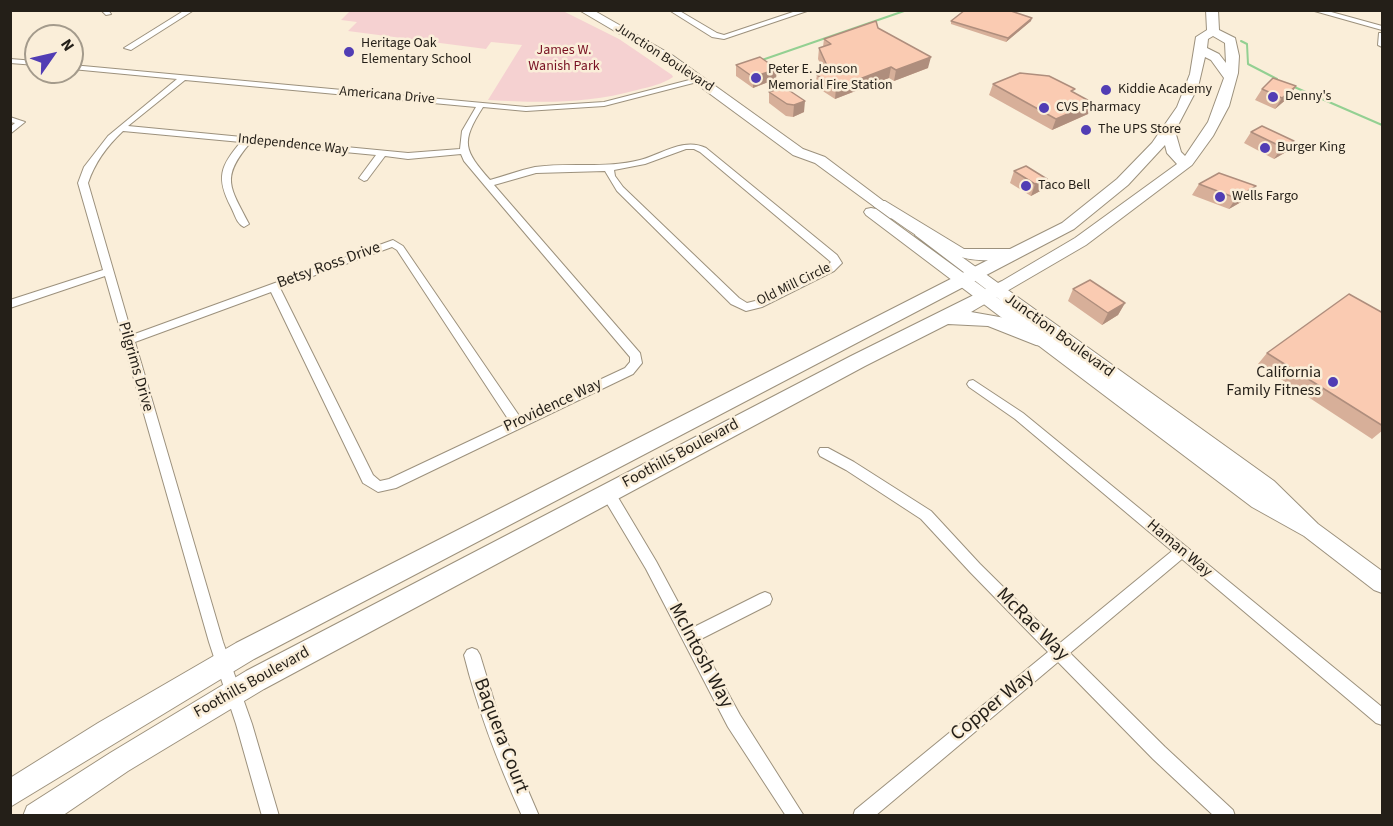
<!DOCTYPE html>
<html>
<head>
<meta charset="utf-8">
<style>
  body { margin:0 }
  #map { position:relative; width:1393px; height:826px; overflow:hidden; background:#faeed9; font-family:"Source Sans 3",sans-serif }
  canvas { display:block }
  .frame { position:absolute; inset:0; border:12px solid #241f18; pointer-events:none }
  .north { position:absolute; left:24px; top:24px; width:60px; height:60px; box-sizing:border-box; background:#faeed9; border:2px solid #a49b8c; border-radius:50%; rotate:56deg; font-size:16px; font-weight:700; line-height:24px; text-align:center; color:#241f18 }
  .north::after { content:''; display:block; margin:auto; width:21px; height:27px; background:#513db4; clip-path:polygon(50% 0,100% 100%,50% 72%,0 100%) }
</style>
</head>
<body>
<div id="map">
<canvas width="1393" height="826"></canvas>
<div class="frame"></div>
<div class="north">N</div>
</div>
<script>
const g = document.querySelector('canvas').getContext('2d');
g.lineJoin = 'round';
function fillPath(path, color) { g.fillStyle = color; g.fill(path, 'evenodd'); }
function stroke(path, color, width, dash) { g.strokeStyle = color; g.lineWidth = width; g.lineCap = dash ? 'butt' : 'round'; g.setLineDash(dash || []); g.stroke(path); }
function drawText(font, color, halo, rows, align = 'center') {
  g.font = font + ' "Source Sans 3",sans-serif'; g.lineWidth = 5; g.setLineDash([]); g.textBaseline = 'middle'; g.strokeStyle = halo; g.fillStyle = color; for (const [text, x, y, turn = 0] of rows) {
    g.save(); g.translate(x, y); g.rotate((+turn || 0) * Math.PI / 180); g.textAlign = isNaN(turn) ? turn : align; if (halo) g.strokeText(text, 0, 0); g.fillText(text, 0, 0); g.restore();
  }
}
fillPath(new Path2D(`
  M331 11H563L619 39 672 75 673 77C663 84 649 87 637 90 587 104 539 103 488 100L522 45 491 42 486 49 348 31 357 22 341 20 349 12Z`), '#f5d1d1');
stroke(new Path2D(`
  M1241 41 1247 44 1248 64 1277 79
  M762 60 907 10
  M1292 86 1382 125`), '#93d092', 2);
const street = new Path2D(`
  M101 10H108L111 14 106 15Z
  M185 10H194L131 50 124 48Z
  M669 10H678L717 33 724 35 799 10H810L724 39 712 37Z
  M1311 10H1324L1382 26V30Z
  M1379 33H1382V47L1378 45Z
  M10 59 36 61V65L10 63Z
  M72 65 526 107 604 102 701 77V81L604 106 526 111 483 107C460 143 464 150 490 180 505 176 520 170 535 167 570 162 605 169 640 160 662 154 684 137 706 148L837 255 842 263 834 271 762 307 746 311 731 304 617 191 605 171 536 173 494 185 640 353 642 363 633 374 396 488 378 492 363 483 271 292 135 342 223 642 252 724 279 816H262L236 724 209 642 124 344 121 341 123 339 105 276 10 308V300L103 270 78 183 84 167 108 136 177 79 72 69ZM185 80 476 107 462 131 460 149 408 153 128 126ZM123 131 241 142C220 166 216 178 231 207 235 215 237 224 244 227L249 224C230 187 220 178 250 143L376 155 359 178 364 181 367 180 385 156 408 159 461 154 464 161 485 186 630 357V362L625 368 520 417 403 246 393 240 132 335 88 183C95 162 107 146 123 131ZM686 149H694L700 152 831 262 826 267 755 301 747 303 739 298 623 187 615 176 614 170 645 164ZM392 247 397 250 510 422 389 479 380 481 373 475 280 288Z
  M10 117 25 122 10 134V127L15 123 10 122Z
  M973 380 1023 413 1382 707V725L1376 723 1182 559 1070 653 1165 747 1233 810 1235 816H1214L1153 759 1058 662 875 816H853L855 810 1048 652 970 572 921 519 846 470 820 456 818 452 820 448H828L854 462 931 511 980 564 1060 643 1172 551 1015 419 969 387 967 384 969 381Z
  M608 488 613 489 656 561 692 628 760 594 765 592 770 594 772 599 770 604 699 640 740 715 804 816H786L728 727 646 569 603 497 601 493 603 489Z
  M472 648 477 650 480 655 505 737 539 816H522C498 763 478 711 464 655L467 650Z`);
const secondary = new Path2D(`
  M579 10H593L672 55 803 149 825 157 902 215 895 219 890 218 815 163 793 155 664 60Z
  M871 208 876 209 1003 302 915 235 917 232H927L1274 481 1318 524 1382 571V593L1374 590 1304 536 1252 507 866 215 864 212 866 209Z`);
const primary = new Path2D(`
  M1206 10H1218L1219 30 1235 38 1239 56 1238 73 1229 106 1213 136 1192 165 1086 245 971 312 1005 318 1048 335 1051 340 1048 345 1042 346 1036 345 988 326 948 324 865 366 264 689 128 771 62 816H23L27 806 110 753 246 671 851 356 1002 281 1075 238 1177 164 1167 153 1165 145 1128 185 1074 229 254 659 10 807V778L98 723 236 643 988 260C946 263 909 229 875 207L872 204 875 201H885L964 249H1010L1062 223 1117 179 1152 143 1177 107 1190 74 1196 37 1207 30ZM1213 36 1225 43 1226 63 1219 54 1207 48 1208 39ZM1205 57 1211 60 1224 78 1208 122 1185 156 1181 152 1175 131 1198 87Z`);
stroke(street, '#9c917d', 2);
stroke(secondary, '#9c917d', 2);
stroke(primary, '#9c917d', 2);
fillPath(street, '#fff');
fillPath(secondary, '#fff');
fillPath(primary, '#fff');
fillPath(new Path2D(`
  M951 21H1031L1006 42 951 24Z
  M878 28 928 68 894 81 889 78 835 99 815 86 817 75 824 72 818 59 819 48 823 47 824 39Z
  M736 65 776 79 753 88 736 76Z
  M993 84 1073 92 1088 114 1052 130 989 95Z
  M1296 86 1289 97 1275 109 1255 100 1262 89Z
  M784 87 804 112 793 117 786 116 769 103V92Z
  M1251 132 1294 141 1286 152 1274 159 1244 143Z
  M1026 166 1042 190 1031 196 1010 183 1014 171Z
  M1199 184 1248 198 1229 209 1192 195Z
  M1073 289 1125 303 1118 315 1102 325 1068 301Z
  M1383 313V430L1372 439 1258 364 1267 353Z`), '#d7af99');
fillPath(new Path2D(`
  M1032 18 1031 21 1006 42 1008 38Z
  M931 57 928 68 894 81 896 70Z
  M891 67 889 78 835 99 836 88Z
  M777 69 776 79 753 88V77Z
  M1296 86 1289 97 1275 109 1282 98Z
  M805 101 804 112 793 117 794 105Z
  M1093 103 1088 114 1052 130 1056 119Z
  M1294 141 1286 152 1274 159 1282 147Z
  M1047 179 1042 190 1031 196 1035 184Z
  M1256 186 1248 198 1229 209 1236 198Z
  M1125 303 1118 315 1102 325 1108 313Z`), '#af8e7d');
const building = new Path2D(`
  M965 10H1008L1032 18 1008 38 951 21Z
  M876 21 878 28 931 57 896 70 891 67 836 88 817 75 829 70 819 48 831 44 824 39Z
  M760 57 777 69 753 77 736 65Z
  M1020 73 1049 76 1075 89 1071 91 1093 103 1056 119 993 84Z
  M1273 78 1296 86 1282 98 1262 89Z
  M784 87 805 101 794 105 787 104 769 92Z
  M1262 126 1294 141 1282 147 1251 132Z
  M1026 166 1047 179 1035 184 1014 171Z
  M1219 173 1256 186 1236 198 1199 184Z
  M1090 280 1125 303 1108 313 1073 289Z
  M1349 294 1383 313V426L1267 353Z`);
fillPath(building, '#facbb2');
stroke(building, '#af8e7d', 1.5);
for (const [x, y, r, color] of [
  [349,52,6,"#513db4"],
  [756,78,6,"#513db4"],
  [1106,90,6,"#513db4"],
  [1273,97,6,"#513db4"],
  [1044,108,6,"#513db4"],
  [1086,130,6,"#513db4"],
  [1265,148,6,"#513db4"],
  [1026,186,6,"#513db4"],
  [1220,197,6,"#513db4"],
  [1333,382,6,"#513db4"]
]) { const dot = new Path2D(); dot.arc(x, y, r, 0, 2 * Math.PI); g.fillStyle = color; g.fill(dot); stroke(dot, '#faeed9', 2); }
drawText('14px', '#241f18', '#faeed9', [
  ["Heritage Oak",361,44],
  ["Elementary School",361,60],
  ["Peter E. Jenson",768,70],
  ["Memorial Fire Station",768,86],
  ["Kiddie Academy",1118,90],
  ["Denny's",1285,97],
  ["CVS Pharmacy",1056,108],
  ["The UPS Store",1098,130],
  ["Burger King",1277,148],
  ["Taco Bell",1038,186],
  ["Wells Fargo",1232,197]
], 'left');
drawText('14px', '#781022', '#faeed9', [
  ["James W.",564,51],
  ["Wanish Park",564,67]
]);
drawText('14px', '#241f18', '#faeed9', [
  ["Junction Boulevard",664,58,33],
  ["Americana Drive",387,96,5],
  ["Independence Way",293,145,6],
  ["Old Mill Circle",794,285,-26]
]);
drawText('16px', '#241f18', '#faeed9', [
  ["Betsy Ross Drive",329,266,-20],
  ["Junction Boulevard",1059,336,36],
  ["Pilgrims Drive",135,367,74],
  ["Providence Way",553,406,-25],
  ["Foothills Boulevard",681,454,-28],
  ["Haman Way",1179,549,40],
  ["Foothills Boulevard",252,683,-29]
]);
drawText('16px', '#241f18', '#faeed9', [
  ["California",1321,373],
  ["Family Fitness",1321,391]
], 'right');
drawText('20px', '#241f18', '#faeed9', [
  ["McRae Way",1032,625,45],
  ["McIntosh Way",700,656,62],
  ["Copper Way",993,706,-39],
  ["Baquera Court",500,736,69]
]);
</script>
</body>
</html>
